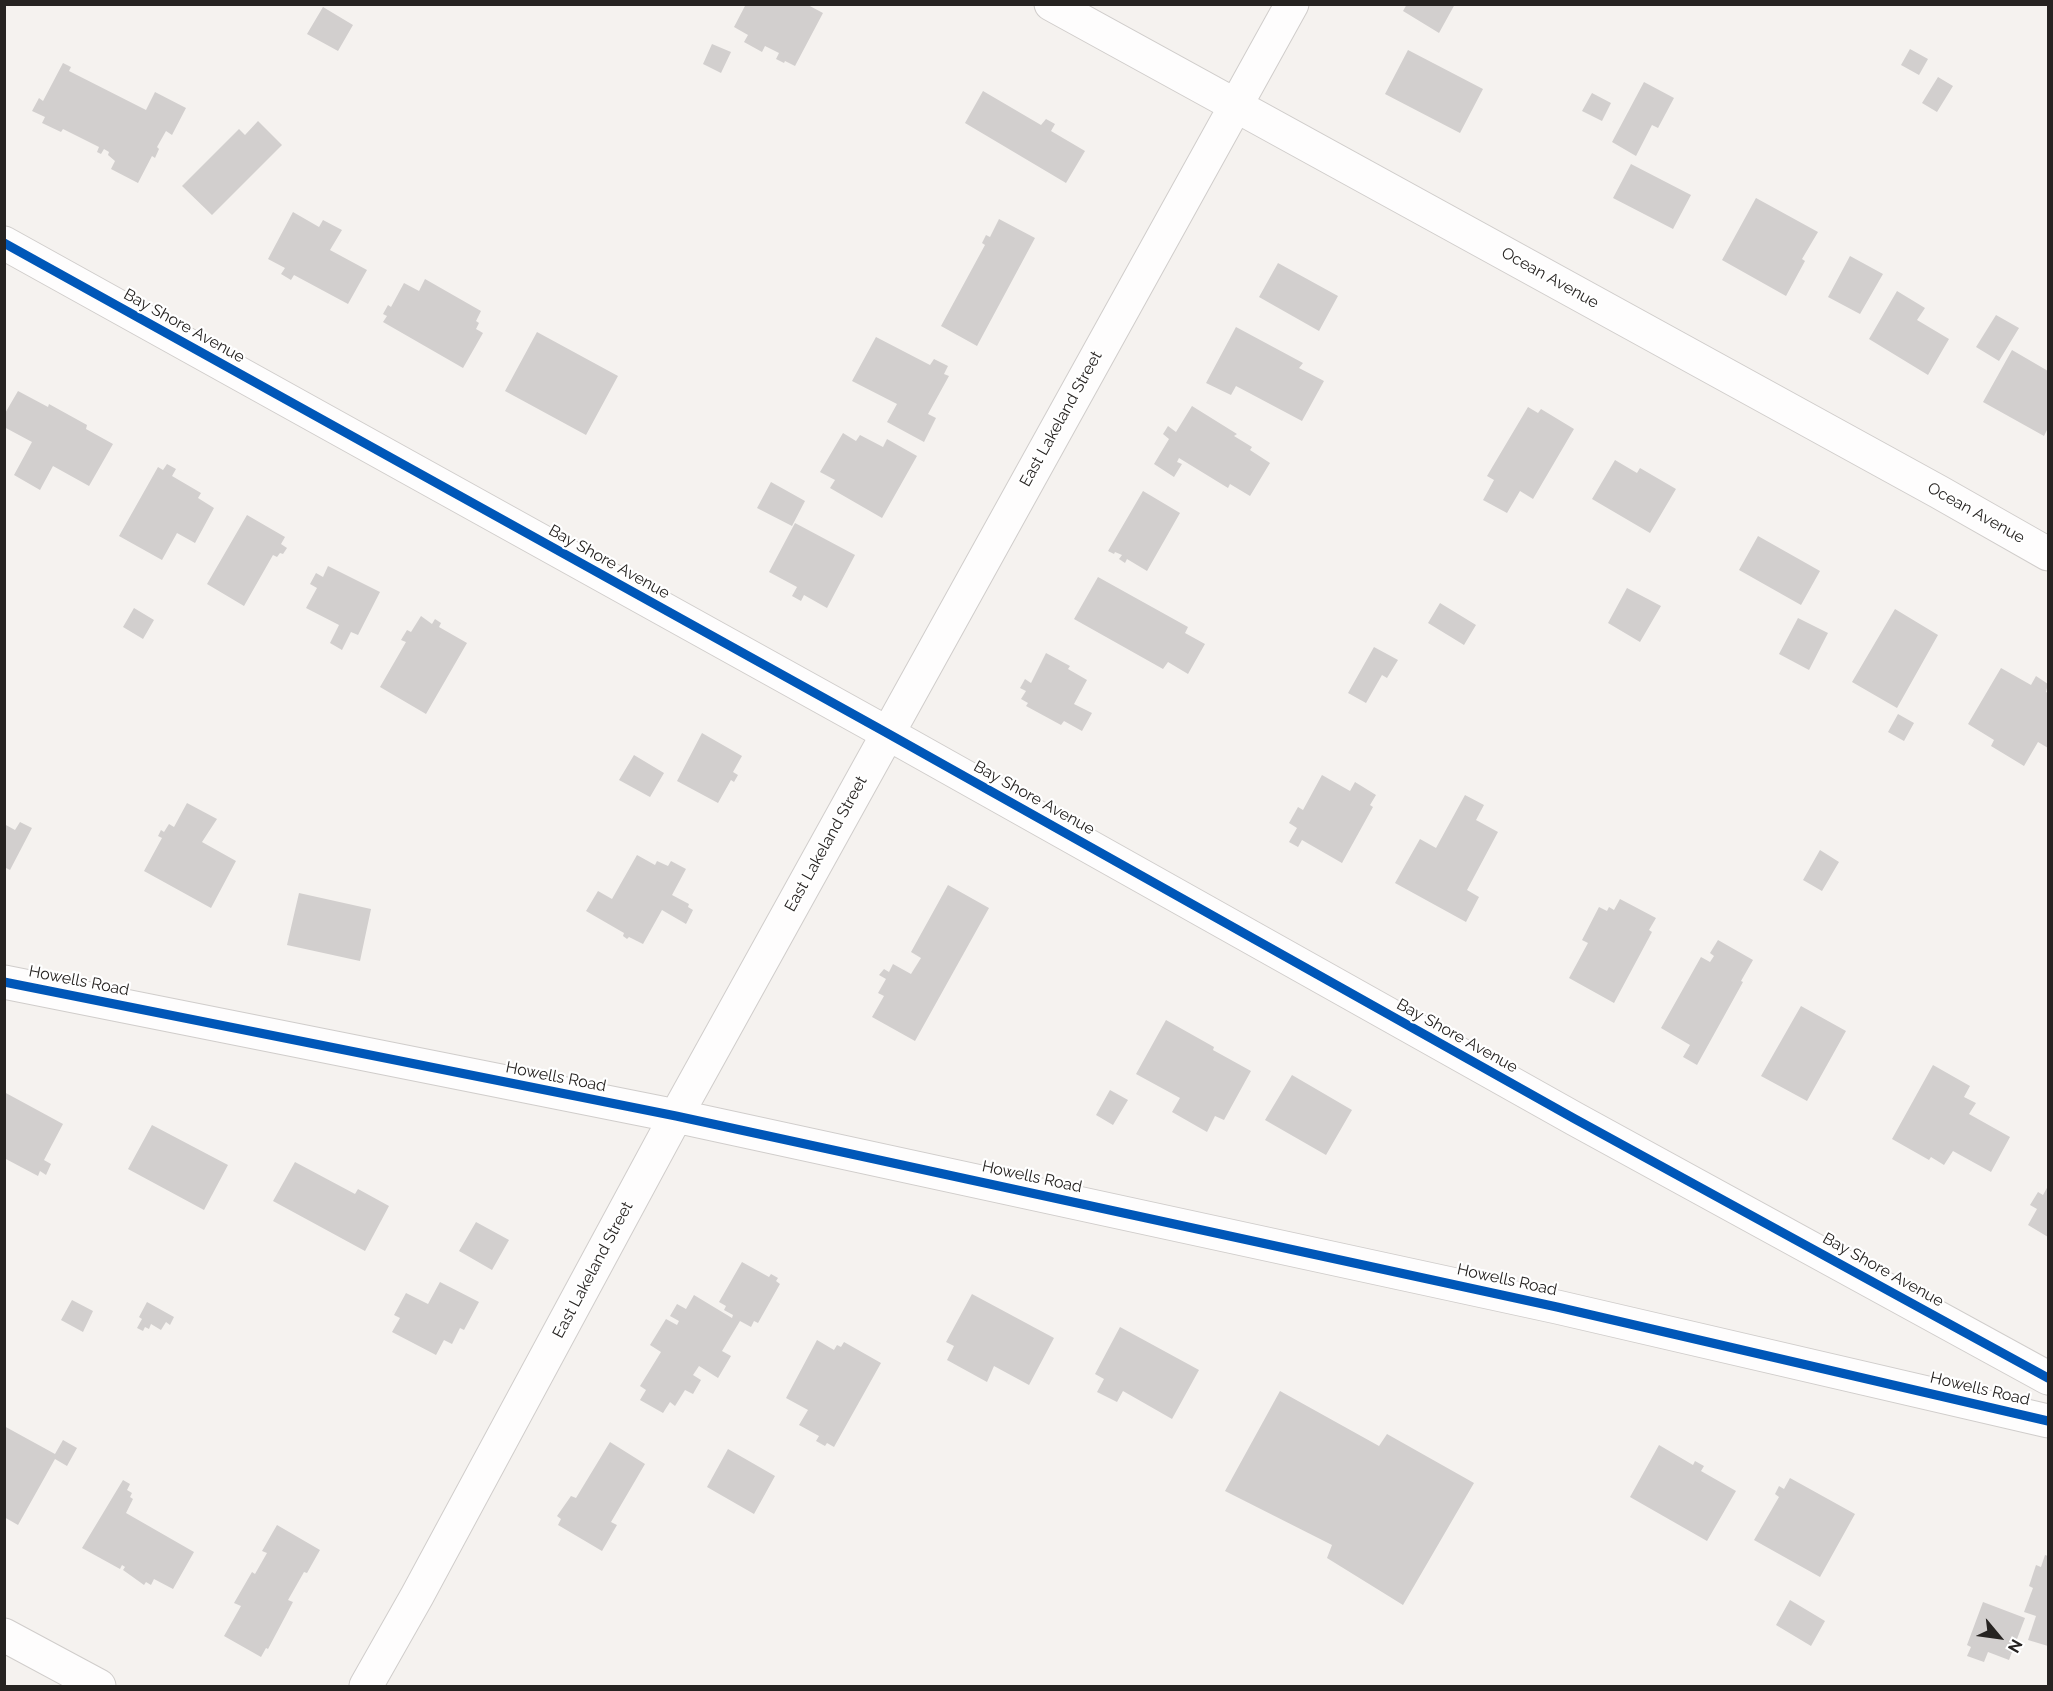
<!DOCTYPE html>
<html>
<head>
<meta charset="utf-8">
<style>
  body { margin:0 }
  #map { position:relative; width:2053px; height:1691px; overflow:hidden; background:#f5f2ef; font-family:Raleway,sans-serif }
  canvas { display:block }
  .frame { position:absolute; inset:0; border:6px solid #262321; pointer-events:none }
  .north { position:absolute; left:1969px; top:1607px; width:60px; height:60px; -webkit-text-stroke:4px #fff; paint-order:stroke; rotate:119deg; font-size:16px; font-weight:700; line-height:24px; text-align:center; color:#262321 }
  .north::after { content:''; display:block; margin:auto; width:21px; height:27px; background:#262321; clip-path:polygon(50% 0,100% 100%,50% 72%,0 100%) }
</style>
</head>
<body>
<div id="map">
<canvas width="2053" height="1691"></canvas>
<div class="frame"></div>
<div class="north">N</div>
</div>
<script>
const g = document.querySelector('canvas').getContext('2d');
g.lineJoin = 'round';
function fillPath(path, color) { g.fillStyle = color; g.fill(path, 'evenodd'); }
function stroke(path, color, width, dash) { g.strokeStyle = color; g.lineWidth = width; g.lineCap = dash ? 'butt' : 'round'; g.setLineDash(dash || []); g.stroke(path); }
function drawText(font, color, halo, rows, align = 'center') {
  g.font = font + ' Raleway,sans-serif'; g.lineWidth = 4.5; g.setLineDash([]); g.textBaseline = 'middle'; g.strokeStyle = halo; g.fillStyle = color; for (const [text, x, y, turn = 0] of rows) {
    g.save(); g.translate(x, y); g.rotate((+turn || 0) * Math.PI / 180); g.textAlign = isNaN(turn) ? turn : align; if (halo) g.strokeText(text, 0, 0); g.fillText(text, 0, 0); g.restore();
  }
}
fillPath(new Path2D(`
  M746 4H806L823 13 795 66 785 61 784 63 776 59 779 53 765 46 762 52 744 42 748 35 734 27Z
  M1407 4H1455L1439 33 1403 11Z
  M323 7 353 25 338 51 307 34Z
  M712 44 731 52 721 73 703 64Z
  M1910 49 1928 59 1919 75 1901 65Z
  M1408 50 1483 89 1460 133 1385 94Z
  M63 63 71 67 69 71 146 110 155 92 186 108 172 135 166 131 157 147 159 149 155 158 152 156 138 183 111 169 115 161 108 155 109 152 104 149 101 154 97 152 99 147 63 129 61 132 42 123 45 117 32 111 39 98 43 101Z
  M1938 77 1953 86 1937 112 1922 103Z
  M1644 82 1674 98 1658 128 1652 125 1636 156 1612 142Z
  M983 91 1041 125 1046 119 1055 124 1051 131 1085 151 1066 183 965 123Z
  M1592 93 1611 103 1602 121 1582 111Z
  M258 121 282 145 212 215 182 186 239 129 245 135Z
  M1631 164 1691 195 1673 229 1613 198Z
  M1756 198 1818 232 1802 259 1805 261 1786 296 1722 260Z
  M293 212 319 227 323 220 342 230 330 250 367 270 348 304 294 275 291 280 281 274 285 268 268 259Z
  M999 219 1035 238 977 346 941 326 985 245 982 243 986 235 990 237Z
  M1850 256 1883 274 1860 314 1828 297Z
  M1278 263 1338 296 1319 331 1259 297Z
  M425 279 481 311 476 321 479 323 476 329 483 333 463 368 383 322 387 316 383 314 388 305 391 307 404 283 419 291Z
  M1897 291 1925 308 1917 320 1949 339 1928 375 1869 339Z
  M1996 315 2019 328 1999 361 1976 347Z
  M1236 327 1303 363 1299 368 1324 381 1302 421 1236 386 1231 395 1206 383Z
  M537 332 618 376 586 435 505 391Z
  M876 337 930 365 934 359 948 366 944 374 949 376 928 414 936 418 924 442 887 422 897 404 852 381Z
  M2012 350 2048 371V428L2044 436 1983 402Z
  M18 391 48 407 49 404 87 425 86 429 113 444 89 486 53 466 40 490 14 475 32 442 4 427V415Z
  M1192 406 1237 434 1234 436 1252 447 1250 450 1270 463 1250 496 1230 484 1228 488 1179 458 1177 462 1182 464 1174 477 1154 464 1169 439 1163 434 1168 426 1176 432Z
  M1528 407 1538 413 1541 409 1574 429 1533 499 1520 491 1507 513 1483 500 1494 480 1487 476Z
  M843 433 856 441 860 435 883 447 887 439 917 456 882 518 830 488 835 480 820 472Z
  M1615 460 1637 473 1640 468 1676 489 1650 533 1592 499Z
  M167 464 176 469 172 476 201 493 198 498 214 508 195 543 177 533 162 560 119 536 158 467 163 470Z
  M771 482 805 501 792 526 757 508Z
  M1143 491 1180 513 1147 571 1127 559 1125 563 1119 559 1122 555 1115 552 1114 554 1108 551Z
  M247 515 285 537 281 544 287 548 283 554 280 553 277 557 273 555 244 606 207 584Z
  M795 523 855 555 827 608 804 595 801 601 792 596 797 587 769 572Z
  M1758 536 1820 571 1801 605 1739 570Z
  M328 566 380 592 358 635 351 632 342 650 330 643 339 625 306 608 317 588 310 584 316 573 323 577Z
  M1098 577 1188 627 1185 633 1205 644 1188 674 1168 662 1163 669 1074 619Z
  M1627 588 1661 606 1640 642 1608 623Z
  M1440 603 1476 625 1464 645 1428 623Z
  M134 608 154 620 143 639 123 627Z
  M1895 609 1938 635 1897 708 1852 682Z
  M421 616 432 624 435 619 441 623 439 627 467 643 426 714 380 687 406 642 401 640 407 630 411 632Z
  M1798 618 1828 633 1809 670 1779 654Z
  M1374 647 1398 660 1387 678 1382 675 1366 703 1348 693Z
  M1046 653 1070 666 1068 669 1087 680 1074 704 1092 713 1082 731 1064 721 1061 725 1026 706 1028 703 1021 699 1026 691 1020 688 1025 679 1031 683Z
  M2001 668 2031 685 2036 676 2048 684 2046 692 2048 693V748L2038 742 2024 766 1991 746 1994 740 1968 724Z
  M1898 714 1914 723 1904 741 1888 732Z
  M702 733 742 756 733 772 738 775 734 782 731 780 718 803 677 781Z
  M634 755 664 773 650 797 619 780Z
  M1322 775 1350 791 1355 782 1376 795 1370 805 1373 807 1342 863 1302 840 1298 847 1289 842 1297 828 1289 823 1298 807 1303 810Z
  M1465 795 1484 805 1476 820 1498 832 1467 890 1479 897 1466 922 1395 883 1420 839 1436 848Z
  M187 803 217 819 202 842 236 861 211 908 144 871 162 838 158 836 161 830 164 832 169 824 174 827Z
  M20 822 32 828 10 870 4 867V824L15 830Z
  M1820 850 1839 862 1822 891 1803 880Z
  M637 855 655 865 657 861 668 866 671 861 686 869 672 895 689 904 688 907 693 910 686 924 662 910 643 944 629 937 627 939 623 936 624 933 586 911 598 891 612 899Z
  M948 885 989 908 915 1041 872 1017 884 996 878 993 886 979 879 975 884 969 889 972 893 964 911 974 921 958 911 952Z
  M299 893 371 909 360 961 287 945Z
  M1620 899 1656 918 1649 930 1652 932 1614 1003 1569 978 1588 943 1582 940 1599 907 1607 911 1609 907 1614 910Z
  M1718 940 1753 960 1741 981 1743 982 1697 1065 1683 1057 1690 1045 1661 1028 1701 957 1710 962 1714 956 1710 953Z
  M1801 1006 1846 1031 1807 1101 1761 1076Z
  M1166 1020 1214 1047 1213 1050 1251 1071 1224 1120 1215 1116 1207 1132 1172 1112 1180 1098 1136 1074Z
  M1933 1065 1970 1086 1964 1097 1976 1103 1969 1114 2010 1137 1991 1172 1953 1151 1944 1165 1931 1157 1929 1160 1892 1139Z
  M1292 1075 1352 1110 1326 1155 1265 1120Z
  M1110 1090 1128 1100 1113 1125 1096 1115Z
  M4 1092 63 1124 44 1160 51 1164 46 1175 40 1171 38 1176 4 1158Z
  M152 1125 228 1165 204 1210 128 1169Z
  M295 1162 355 1194 358 1189 389 1206 365 1251 273 1201Z
  M2048 1186V1237L2028 1225 2037 1209 2030 1205 2038 1192 2043 1195Z
  M476 1222 509 1240 492 1270 459 1251Z
  M742 1262 769 1277 771 1274 778 1278 776 1281 780 1284 758 1323 754 1321 751 1327 740 1321 722 1351 731 1356 718 1378 699 1366 693 1375 701 1380 693 1394 685 1390 675 1406 670 1402 663 1413 640 1400 646 1390 640 1386 661 1352 650 1345 666 1319 677 1325 679 1321 670 1316 677 1304 686 1309 694 1295 732 1318 733 1315 724 1310 726 1306 719 1302Z
  M440 1282 479 1302 464 1330 460 1328 452 1344 444 1340 436 1355 392 1332 400 1318 394 1315 406 1293 428 1304Z
  M972 1294 1054 1338 1029 1385 994 1366 987 1382 947 1360 954 1346 946 1342Z
  M72 1300 93 1311 83 1332 61 1320Z
  M147 1302 174 1317 170 1325 166 1322 161 1330 151 1324 149 1329 145 1327 143 1331 137 1328 142 1319 139 1317Z
  M1120 1327 1199 1370 1172 1419 1123 1391 1117 1402 1097 1392 1104 1379 1095 1374Z
  M817 1340 834 1350 837 1345 841 1347 844 1342 881 1363 834 1447 827 1443 825 1446 816 1441 819 1436 799 1425 808 1410 786 1398Z
  M1280 1391 1379 1446 1387 1434 1474 1483 1403 1605 1327 1558 1332 1545 1225 1491Z
  M4 1426 55 1454 63 1440 77 1448 67 1466 55 1459 18 1525 4 1517Z
  M610 1442 645 1464 611 1522 617 1525 602 1551 558 1525 561 1519 557 1516 571 1496 576 1498Z
  M1659 1445 1693 1465 1695 1461 1704 1466 1701 1471 1736 1491 1707 1541 1630 1497Z
  M728 1449 775 1476 754 1514 707 1487Z
  M1790 1478 1855 1514 1820 1577 1754 1540 1779 1497 1775 1494 1779 1486 1784 1489Z
  M123 1480 130 1484 127 1490 132 1493 130 1497 133 1499 126 1513 194 1552 173 1589 154 1579 151 1585 146 1582 144 1585 123 1570 125 1567 122 1565 120 1569 82 1548Z
  M277 1525 320 1550 307 1573 304 1572 288 1600 293 1602 268 1649 266 1648 261 1657 224 1636 241 1606 234 1603 252 1572 255 1574 267 1553 262 1551Z
  M2045 1555 2048 1556V1646L2028 1640 2036 1616 2024 1612 2033 1588 2029 1586 2036 1565 2041 1567Z
  M1790 1600 1825 1621 1811 1646 1776 1625Z
  M1983 1602 2025 1618 2009 1660 1988 1652 1984 1662 1967 1656 1971 1647 1967 1645Z`), '#d2cfce');
const minor = new Path2D(`
  M1051 4 1939 492 2048 554
  M4 243 887 733 1575 1119 2048 1378
  M4 982 676 1116 1557 1307 2048 1421
  M4 1635 99 1686
  M366 1686 417 1596 676 1116 1292 4`);
stroke(minor, '#d0cdcb', 35);
stroke(minor, '#fefdfd', 33);
stroke(new Path2D(`
  M4 243 887 733 1575 1119 2048 1378
  M4 982 676 1116 1557 1307 2048 1421`), '#0057b8', 9);
drawText('16px', '#262321', '#fff', [
  ["Ocean Avenue",1550,278,29],
  ["Bay Shore Avenue",184,326,29],
  ["East Lakeland Street",1061,419,-61],
  ["Ocean Avenue",1976,513,29],
  ["Bay Shore Avenue",609,562,29],
  ["Bay Shore Avenue",1034,798,29],
  ["East Lakeland Street",826,844,-61],
  ["Howells Road",79,981,11],
  ["Bay Shore Avenue",1457,1036,29],
  ["Howells Road",556,1077,11],
  ["Howells Road",1032,1177,12],
  ["East Lakeland Street",593,1270,-62],
  ["Bay Shore Avenue",1883,1270,29],
  ["Howells Road",1507,1280,12],
  ["Howells Road",1980,1389,13]
]);
</script>
</body>
</html>
